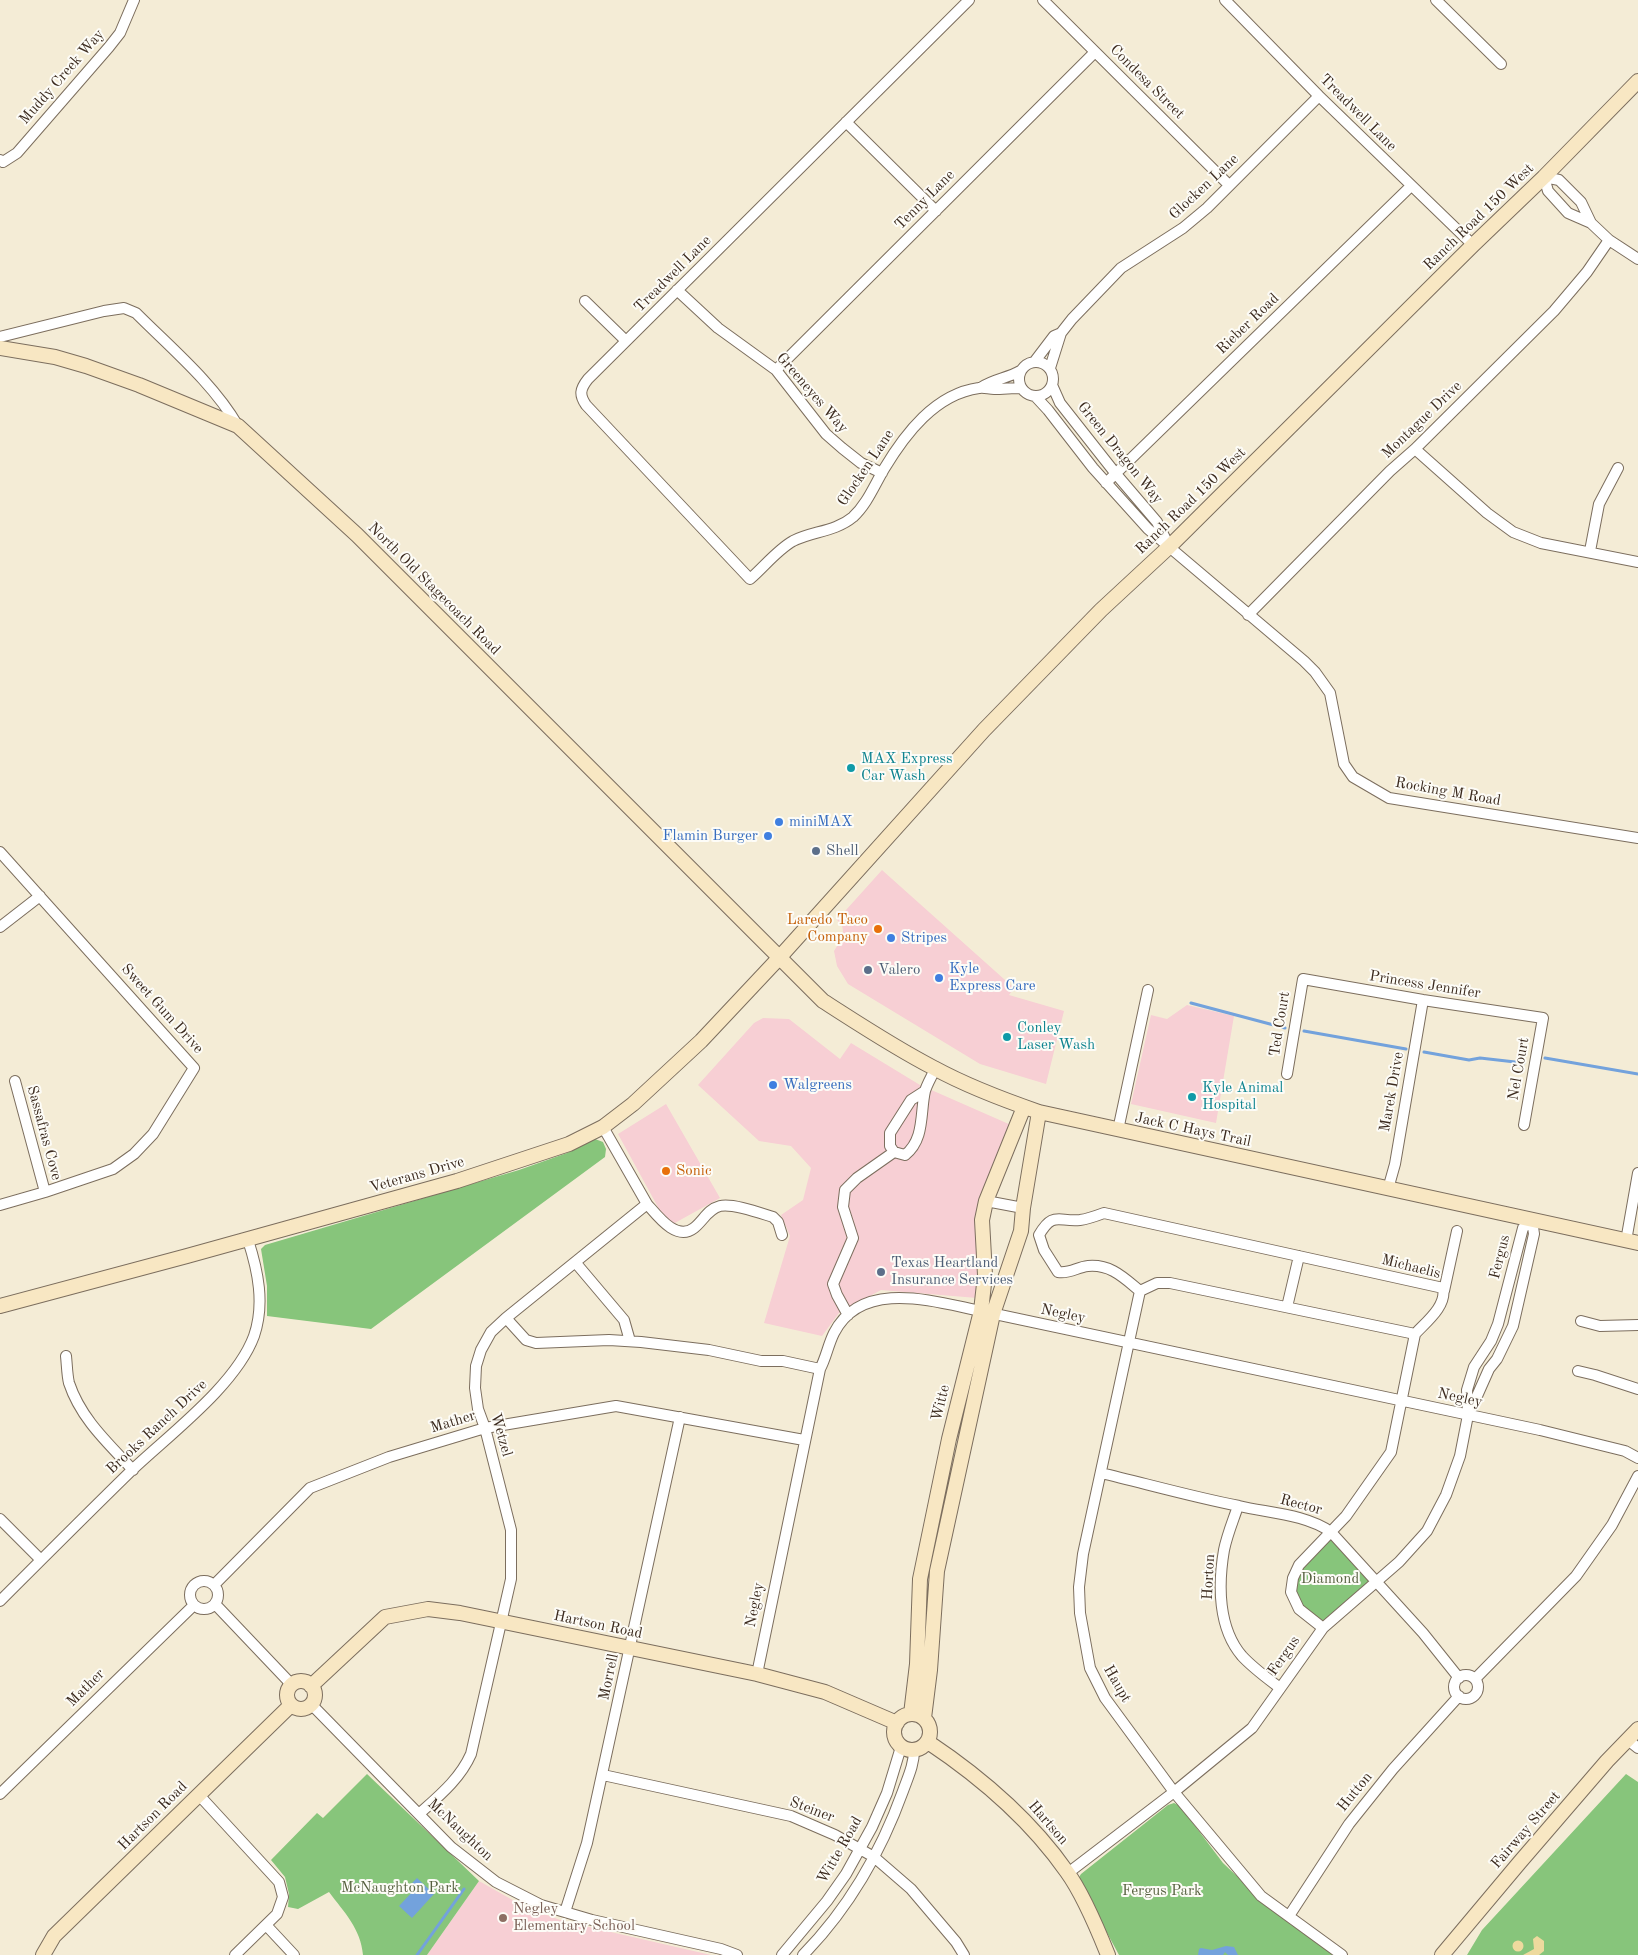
<!DOCTYPE html>
<html>
<head>
<meta charset="utf-8">
<style>
  body { margin:0 }
  canvas { display:block; background:#f4ecd6 }
</style>
</head>
<body>
<canvas width="1638" height="1955"></canvas>
<script>
const g = document.querySelector('canvas').getContext('2d');
g.lineJoin = 'round';
function fillPath(path, color) { g.fillStyle = color; g.fill(path, 'evenodd'); }
function stroke(path, color, width, dash) { g.strokeStyle = color; g.lineWidth = width; g.lineCap = dash ? 'butt' : 'round'; g.setLineDash(dash || []); g.stroke(path); }
function drawText(font, color, halo, rows, align = 'center') {
  g.font = font + ' "Old Standard TT",serif'; g.lineWidth = 4; g.setLineDash([]); g.textBaseline = 'middle'; g.strokeStyle = halo; g.fillStyle = color; for (const [text, x, y, turn = 0] of rows) {
    g.save(); g.translate(x, y); g.rotate((+turn || 0) * Math.PI / 180); g.textAlign = isNaN(turn) ? turn : align; if (halo) g.strokeText(text, 0, 0); g.fillText(text, 0, 0); g.restore();
  }
}
fillPath(new Path2D(`
  M882 870 1014 988 1009 995 1064 1011 1046 1084 980 1064 848 984 837 966 834 951 841 940 843 931 842 925 837 920Z
  M1187 1005 1234 1016 1216 1123 1131 1104 1151 1015 1167 1019Z
  M763 1018 789 1019 840 1059 851 1043 920 1085 1011 1125 983 1198 981 1278 977 1298 881 1290 839 1313 822 1336 764 1323 790 1236 781 1215 803 1200 811 1168 791 1146 759 1141 698 1085 754 1023Z
  M666 1104 720 1198 673 1224 659 1209 618 1134Z
  M479 1881 525 1907 563 1921 711 1955H427Z`), '#f7cfd4');
fillPath(new Path2D(`
  M595 1139 603 1142 606 1149 605 1157 371 1329 267 1316V1286L261 1249 265 1245 519 1170 567 1153Z
  M1331 1533 1375 1582 1323 1627 1300 1608 1292 1591 1294 1578Z
  M367 1774 479 1881 427 1955H363C361 1929 344 1912 329 1892L298 1909 288 1907 289 1894 285 1877 271 1860 317 1813 323 1818Z
  M1626 1774 1638 1782V1955H1467L1482 1930Z
  M1174 1803 1180 1806 1223 1863 1274 1911 1333 1955H1119L1078 1879 1081 1874 1168 1805Z`), '#87c57b');
fillPath(new Path2D(`
  M1537 1936 1544 1941V1951L1539 1955H1523L1534 1949 1533 1939Z
  M1512.5 1946a5.5 5.5 0 1 1 11 0a5.5 5.5 0 1 1-11 0Z`), '#eeda9e');
fillPath(new Path2D(`
  M417 1878 434 1894 412 1918 399 1906 414 1890 410 1885Z
  M1226 1946 1234 1947 1238 1955H1228L1225 1952 1223 1955H1198L1199 1949 1201 1948 1212 1950Z`), '#73a2dc');
stroke(new Path2D(`
  M1191 1003 1285 1028
  M1304 1031 1406 1049
  M1424 1052 1469 1060 1480 1058 1524 1063
  M1545 1058 1638 1074
  M417 1955 464 1889`), '#73a2dc', 3);
const street = new Path2D(`
  M969 0 588 379C580 389 579 395 586 405L750 579C764 567 777 550 793 541 812 531 835 532 853 517 867 504 874 486 884 469 905 434 935 394 979 388 984 387 989 389 994 389 1003 389 1012 388 1021 388
  M1043 0 1229 185
  M1225 0 1319 96 1473 245
  M1436 0 1501 64
  M846 122 936 211
  M0 160 3 162 17 153 109 47 120 33 134 0
  M1591 223 1581 202 1559 180 1544 177 1548 191 1568 213 1591 223 1609 240 1638 259
  M677 290 718 328 776 370 826 434 842 448 861 463 882 473
  M585 301 626 341
  M0 337 104 311 124 308 136 313C172 349 213 383 238 426
  M1035 361 1054 336 1061 333
  M1019 379a17 17 0 1 1 34 0a17 17 0 1 1-34 0Z
  M1050 368 1061 333 1072 319 1121 268 1183 228 1207 208 1319 96
  M776 370 1095 52
  M1052 385 1060 403 1116 474 1157 522 1168 544
  M982 387C994 379 1008 378 1020 371
  M1035 396 1048 410 1093 468 1148 529 1304 661 1315 672 1330 693 1344 764 1353 777 1389 798 1638 838
  M1415 449 1487 513 1513 532 1541 543 1638 562
  M1106 483 1411 186
  M1590 551 1599 504 1618 468
  M1248 615 1390 471 1415 449 1554 311 1587 272 1609 240
  M0 852 194 1068 153 1134 134 1154 113 1169 45 1192 0 1205
  M0 927 40 896
  M1287 1074 1303 979 1423 1000 1543 1018 1524 1125
  M15 1081 45 1192
  M925 1091 911 1100 890 1133V1146L894 1152 905 1155C925 1139 920 1113 925 1091 927 1084 932 1076 935 1069
  M1118 1130 1148 990
  M1388 1189 1395 1164 1423 1000
  M986 1201 1023 1208
  M647 1204C657 1215 676 1242 694 1228 703 1221 708 1209 720 1206 733 1203 760 1213 773 1217L778 1222 782 1235
  M1104 1213 1443 1288C1447 1306 1426 1322 1415 1334L1170 1283H1157L1140 1291C1124 1278 1111 1264 1088 1266 1077 1267 1070 1274 1058 1272L1044 1250 1039 1235C1053 1211 1058 1222 1080 1220 1088 1219 1096 1216 1104 1213Z
  M1626 1241 1638 1173
  M575 1262 624 1320 630 1341
  M1140 1291 1083 1554 1079 1587 1080 1613 1090 1668 1105 1698 1174 1792 1261 1896 1342 1955
  M1444 1291 1457 1231
  M1287 1307 1299 1256
  M848 1315 837 1295 833 1284 853 1238 843 1207 845 1190 857 1178 894 1152
  M506 1318 526 1340 536 1343 609 1340 641 1342 709 1350 761 1361H783L820 1369
  M1581 1321 1600 1326 1638 1325
  M66 1356C67 1365 67 1375 69 1383 81 1419 108 1443 133 1470
  M1578 1371 1595 1375 1638 1389
  M1469 1414 1489 1369 1497 1359 1513 1326 1534 1234 1532 1220
  M1101 1473C1147 1484 1193 1497 1239 1506 1269 1513 1305 1514 1331 1532L1423 1633 1459 1678
  M1238 1506C1233 1521 1227 1535 1224 1550 1218 1585 1218 1628 1242 1656 1253 1668 1267 1678 1280 1688
  M0 1519 41 1560
  M190 1595a14 14 0 1 1 28 0a14 14 0 1 1-28 0Z
  M214 1585 310 1488 389 1457 485 1428 616 1406 804 1440
  M0 1601C44 1557 88 1513 132 1470 170 1434 236 1385 254 1336 265 1304 258 1271 248 1240
  M215 1604 292 1685
  M1323 1628 1299 1609 1291 1592 1293 1578 1299 1565 1346 1516 1391 1452 1415 1334
  M757 1674 820 1369C826 1358 828 1345 834 1333 862 1278 935 1302 981 1311L1540 1430 1625 1451 1638 1458
  M1454 1687a12 12 0 1 1 24 0a12 12 0 1 1-24 0Z
  M1475 1679 1576 1576 1612 1525 1638 1476
  M311 1704 451 1847 496 1882 541 1905 592 1920 721 1949 737 1955
  M1628 1740 1638 1748
  M603 1775 791 1816 835 1835 874 1857 911 1889 956 1942 964 1955
  M0 1794 194 1605
  M198 1794 279 1882 283 1897 277 1914 235 1955
  M419 1814C439 1796 460 1779 471 1754L511 1579V1530L485 1428 478 1409 475 1388 476 1366 481 1350 491 1332 506 1318 647 1204 603 1127
  M1068 1873 1174 1792 1252 1728 1323 1628 1399 1562 1427 1531 1446 1495 1460 1456 1468 1415 1467 1390 1474 1367 1491 1341 1498 1324 1523 1228 1532 1220
  M565 1912 587 1843 680 1417
  M1289 1916 1349 1824 1393 1769 1459 1696
  M266 1925 294 1955
  M782 1955 827 1901 846 1874 872 1827 887 1793 901 1747
  M803 1955C848 1909 881 1852 903 1791 908 1777 914 1765 914 1750`);
const secondary = new Path2D(`
  M0 348 55 357 86 366 139 385 238 426 357 535 823 1001C859 1024 895 1048 934 1068 967 1086 1004 1100 1039 1112L1638 1243
  M0 1306 187 1256 457 1181 569 1144 603 1127 633 1104 701 1041 779 958 984 730 1101 610 1169 547 1473 245 1544 177 1638 81
  M287 1695a14 14 0 1 1 28 0a14 14 0 1 1-28 0Z
  M311 1686 385 1617 428 1609 460 1613 757 1674 825 1692 897 1723
  M894 1732a18 18 0 1 1 36 0a18 18 0 1 1-36 0Z
  M911 1714 917 1664 920 1579 949 1439 981 1311 985 1275 982 1220 986 1201 1024 1107
  M924 1718 930 1670 937 1571 993 1314 1021 1231 1023 1208 1039 1112
  M928 1742C982 1778 1030 1819 1067 1872 1083 1894 1098 1930 1108 1955
  M43 1955 54 1936 291 1705
  M1442 1955 1520 1862 1607 1761 1638 1729`);
stroke(street, '#7c6e5e', 12);
stroke(secondary, '#7c6e5e', 16);
stroke(street, '#fff', 10);
stroke(secondary, '#f8e7c3', 14);
for (const [x, y, r, color] of [
  [851,768,5,"#0f9aa8"],
  [779,822,5,"#3f7fe0"],
  [768,836,5,"#3f7fe0"],
  [816,851,5,"#5c6f8a"],
  [878,929,5,"#e8710a"],
  [891,938,5,"#3f7fe0"],
  [868,970,5,"#5c6f8a"],
  [939,978,5,"#3f7fe0"],
  [1007,1037,5,"#0f9aa8"],
  [773,1085,5,"#3f7fe0"],
  [1192,1097,5,"#0f9aa8"],
  [666,1171,5,"#e8710a"],
  [881,1272,5,"#5c6f8a"],
  [503,1918,5,"#8d6e63"]
]) { const dot = new Path2D(); dot.arc(x, y, r, 0, 2 * Math.PI); g.fillStyle = color; g.fill(dot); stroke(dot, '#fdfcf7', 2); }
drawText('15px', '#3b2a1e', '#fdfcf7', [
  ["Muddy Creek Way",62,77,-49],
  ["Condesa Street",1147,82,45],
  ["Treadwell Lane",1358,113,45],
  ["Glocken Lane",1204,187,-43],
  ["Tenny Lane",925,200,-45],
  ["Ranch Road 150 West",1479,217,-44],
  ["Treadwell Lane",673,274,-45],
  ["Rieber Road",1248,324,-44],
  ["Greeneyes Way",812,393,49],
  ["Montague Drive",1422,420,-44],
  ["Green Dragon Way",1120,453,51],
  ["Glocken Lane",866,468,-56],
  ["Ranch Road 150 West",1191,501,-44],
  ["North Old Stagecoach Road",434,589,45],
  ["Rocking M Road",1448,792,10],
  ["Princess Jennifer",1425,985,9],
  ["Sweet Gum Drive",162,1009,48],
  ["Ted Court",1280,1024,-81],
  ["Nel Court",1519,1069,-80],
  ["Marek Drive",1392,1092,-80],
  ["Jack C Hays Trail",1193,1130,12],
  ["Sassafras Cove",44,1133,75],
  ["Veterans Drive",417,1175,-16],
  ["Fergus",1500,1257,-76],
  ["Michaelis",1411,1267,14],
  ["Negley",1063,1314,12],
  ["Negley",1460,1398,12],
  ["Witte",941,1403,-76],
  ["Mather",453,1422,-17],
  ["Brooks Ranch Drive",157,1427,-43],
  ["Wetzel",501,1435,74],
  ["Rector",1301,1505,15],
  ["Horton",1209,1577,-87],
  ["Negley",755,1605,-79],
  ["Hartson Road",598,1625,12],
  ["Fergus",1284,1656,-55],
  ["Morrell",609,1677,-78],
  ["Haupt",1117,1684,60],
  ["Mather",86,1688,-45],
  ["Hutton",1355,1792,-51],
  ["Steiner",812,1810,21],
  ["Hartson Road",153,1816,-45],
  ["Hartson",1048,1823,49],
  ["McNaughton",460,1830,43],
  ["Fairway Street",1526,1830,-49],
  ["Witte Road",840,1850,-60]
]);
drawText('15px', '#0d838f', '#fdfcf7', [
  ["MAX Express",861,759],
  ["Car Wash",861,776],
  ["Conley",1017,1028],
  ["Laser Wash",1017,1045],
  ["Kyle Animal",1202,1088],
  ["Hospital",1202,1105]
], 'left');
drawText('15px', '#366cbe', '#fdfcf7', [
  ["miniMAX",789,822],
  ["Flamin Burger",758,836,"right"],
  ["Stripes",901,938],
  ["Kyle",949,969],
  ["Express Care",949,986],
  ["Walgreens",783,1085]
], 'left');
drawText('15px', '#4e5e75', '#fdfcf7', [
  ["Shell",826,851],
  ["Valero",878,970],
  ["Texas Heartland",891,1263],
  ["Insurance Services",891,1280]
], 'left');
drawText('15px', '#c56008', '#fdfcf7', [
  ["Laredo Taco",868,920],
  ["Company",868,937],
  ["Sonic",676,1171,"left"]
], 'right');
drawText('15px', '#56603f', '#fdfcf7', [
  ["Diamond",1330,1579],
  ["McNaughton Park",400,1888],
  ["Fergus Park",1162,1891]
]);
drawText('15px', '#785e54', '#fdfcf7', [
  ["Negley",513,1909],
  ["Elementary School",513,1926]
], 'left');
</script>
</body>
</html>
